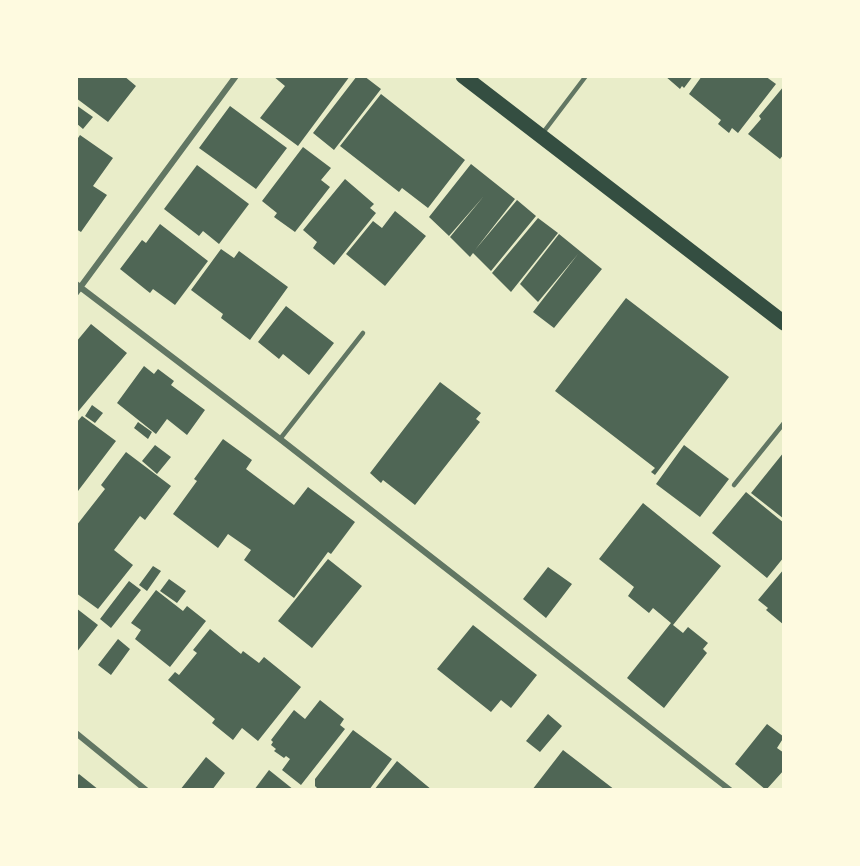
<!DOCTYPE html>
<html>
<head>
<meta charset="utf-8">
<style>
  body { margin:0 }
  #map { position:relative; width:860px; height:866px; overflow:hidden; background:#e9edc9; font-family:"DejaVu Sans",sans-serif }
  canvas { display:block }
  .frame { position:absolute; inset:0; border:78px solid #fefae0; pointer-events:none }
</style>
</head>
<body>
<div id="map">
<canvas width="860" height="866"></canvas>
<div class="frame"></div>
</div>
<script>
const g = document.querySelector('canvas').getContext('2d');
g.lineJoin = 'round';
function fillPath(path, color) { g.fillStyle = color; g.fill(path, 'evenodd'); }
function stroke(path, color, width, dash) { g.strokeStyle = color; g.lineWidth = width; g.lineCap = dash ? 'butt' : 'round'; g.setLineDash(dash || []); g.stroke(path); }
fillPath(new Path2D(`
  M76 76H124L136 86 108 122 76 98Z
  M273 76H350L298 146 260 118 285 86Z
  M357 76H364L381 89 334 150 313 133Z
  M665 76H693L684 88 682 86 680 89Z
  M702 76H765L776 84 738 133 732 128 729 133 718 124 721 120 689 94Z
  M784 86V154L780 159 748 134 761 119 759 116Z
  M381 94 465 160 428 208 402 188 399 192 340 146Z
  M76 105 93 117 83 129 76 123Z
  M230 106 287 148 256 189 199 148Z
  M80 135 113 158 93 186 107 195 81 232 76 229V141Z
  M303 147 331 168 321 180 330 187 295 232 274 217 277 213 262 201Z
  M471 164 515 199 475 250 517 200 536 216 491 271 473 253 470 257 450 237 484 196 449 236 429 217Z
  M197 165 249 204 219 244 203 231 199 236 164 209Z
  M345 179 374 204 370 208 376 213 334 265 313 248 317 242 303 230Z
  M395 211 426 236 385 286 346 254 373 221 382 228Z
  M538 218 558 233 511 292 492 273Z
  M160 224 208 261 175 305 153 289 150 293 120 269 142 240 146 243Z
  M559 234 602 269 554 328 533 312 578 254 538 302 520 284Z
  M221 249 234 258 239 251 288 287 250 340 221 318 223 314 191 290Z
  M626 298 729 377 655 475 651 472 655 468 555 391Z
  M286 306 334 343 309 375 283 354 279 359 258 342Z
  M91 324 127 353 76 414V342Z
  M144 366 154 374 158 369 174 381 171 385 205 410 187 435 167 419 156 434 117 403Z
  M440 382 481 413 476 419 480 422 415 505 383 480 381 483 370 473Z
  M92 405 103 413 95 423 85 416Z
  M82 416 116 441 78 491 76 423Z
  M138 422 152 432 148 439 134 428Z
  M223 439 252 460 246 469 294 505 308 487 355 522 331 554 328 552 294 598 244 560 251 550 228 534 218 548 173 514 197 481 194 479Z
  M155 445 171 457 157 474 142 461Z
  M684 445 729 479 700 517 656 484Z
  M126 452 171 486 145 520 140 516 114 550 133 565 98 609 76 593V526L105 489 101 485Z
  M784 452V519L751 493Z
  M746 492 784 523V557L767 578 712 533Z
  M643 503 721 566 673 625 683 633 688 627 708 643 703 649 707 653 664 708 627 678 671 623 653 608 649 613 628 596 634 587 599 559Z
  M328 559 362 586 312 648 278 621Z
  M153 566 161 571 147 591 139 585Z
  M548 567 572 584 546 618 523 599Z
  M784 569V625L766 610 768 608 758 600Z
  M169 579 186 591 177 603 160 591Z
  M129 581 141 590 111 628 100 619Z
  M156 590 183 611 187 606 206 621 170 667 135 639 141 630 131 623Z
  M76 608 98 625 76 653Z
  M473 625 537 675 511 708 501 700 491 712 437 669Z
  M210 629 241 654 243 651 259 663 264 657 301 687 258 741 242 728 233 740 212 723 215 719 168 680 175 672 179 675 197 653 193 650Z
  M118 639 130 649 111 675 98 665Z
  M320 700 344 719 340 725 345 729 301 785 282 770 290 759 286 756 284 758 274 751 276 749 271 745 273 742 271 740 294 710 305 719Z
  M548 714 562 726 540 752 526 741Z
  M767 724 784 737 777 748 784 753V770L766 790 735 764Z
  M353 730 392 759 369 790H319L315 786V779Z
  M563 750 615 790H532Z
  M206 757 225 773 212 790H180Z
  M397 761 432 790H374Z
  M269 770 294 790H254Z
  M79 774 99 790H76V777Z`), '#4f6655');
stroke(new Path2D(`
  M542 134 586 76
  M280 439 363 333
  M734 485 784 423`), '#617663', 4.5);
stroke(new Path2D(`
  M76 284 280 439 730 790
  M76 293 236 76
  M76 733 146 790`), '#617663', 6);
stroke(new Path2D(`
  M463 76 784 323`), '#344e41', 15);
</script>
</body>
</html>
